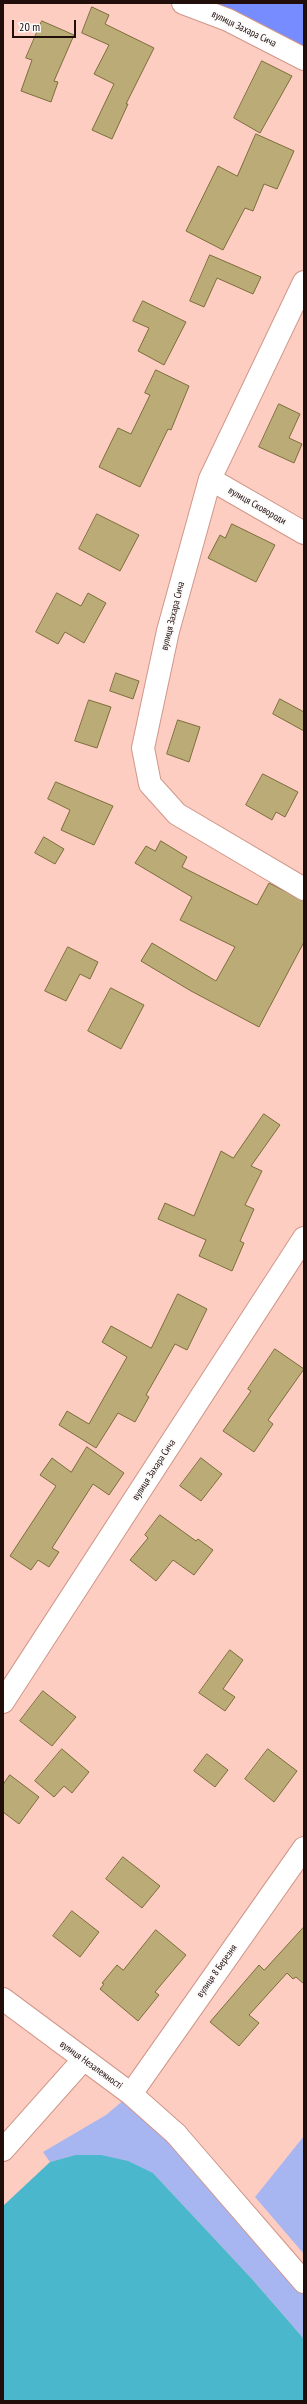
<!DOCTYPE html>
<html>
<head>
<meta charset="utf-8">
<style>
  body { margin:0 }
  #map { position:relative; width:307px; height:2404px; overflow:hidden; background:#fdcdc2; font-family:"PT Sans Narrow",sans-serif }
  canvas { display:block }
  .frame { position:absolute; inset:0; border:4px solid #210d09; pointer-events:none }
  .scale { position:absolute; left:12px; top:20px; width:64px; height:18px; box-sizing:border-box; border:2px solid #210d09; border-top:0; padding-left:5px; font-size:12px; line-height:14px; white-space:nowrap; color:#210d09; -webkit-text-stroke:3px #fbfbfb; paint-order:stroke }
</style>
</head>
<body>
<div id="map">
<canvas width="307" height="2404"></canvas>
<div class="frame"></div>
<div class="scale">20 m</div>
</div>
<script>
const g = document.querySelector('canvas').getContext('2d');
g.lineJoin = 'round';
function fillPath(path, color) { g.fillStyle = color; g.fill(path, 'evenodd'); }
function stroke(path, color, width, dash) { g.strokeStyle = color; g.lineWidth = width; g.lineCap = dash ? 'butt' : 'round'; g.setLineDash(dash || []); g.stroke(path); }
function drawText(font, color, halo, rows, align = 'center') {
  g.font = font + ' "PT Sans Narrow",sans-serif'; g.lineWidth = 3.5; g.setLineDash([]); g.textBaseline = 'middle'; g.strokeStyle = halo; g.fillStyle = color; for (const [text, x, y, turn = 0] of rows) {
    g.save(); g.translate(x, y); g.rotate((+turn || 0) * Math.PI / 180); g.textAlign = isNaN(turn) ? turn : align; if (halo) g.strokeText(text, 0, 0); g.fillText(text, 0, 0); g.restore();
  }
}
fillPath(new Path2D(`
  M131 2094 304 2282V2339L252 2279 153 2173 75 2155 50 2162 43 2152 106 2115Z
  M304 2136V2254L255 2197Z`), '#a7b6f1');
fillPath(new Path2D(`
  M183 3H304V59Z`), '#778cff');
fillPath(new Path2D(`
  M75 2155H101L128 2161 153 2173 252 2279 304 2339V2401H3V2206L50 2162Z`), '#4bb7cc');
const building = new Path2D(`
  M92 7 109 15 105 24 154 48 126 104H128L112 139 92 130 114 84 94 74 109 45 82 33Z
  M42 21 74 35 54 81 58 82 51 102 21 91 32 60 26 58Z
  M262 61 292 76 260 133 234 118Z
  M256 134 294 151 277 189 264 184 253 211 245 208 223 250 186 231 218 166 237 176Z
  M210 255 261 277 253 294 217 278 204 307 190 301Z
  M143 301 186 322 164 365 138 351 149 328 133 321Z
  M156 370 189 386 171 430 168 429 140 487 99 467 118 428 131 434 150 395 145 393Z
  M279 404 300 414 289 438 302 444 294 463 259 447Z
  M97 514 139 535 120 571 79 549Z
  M232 524 275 545 256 582 208 558 220 535 225 538Z
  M57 593 81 606 88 593 106 603 84 643 65 632 58 644 36 632Z
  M116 673 139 681 133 699 110 691Z
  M280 699 304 712V731L273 714Z
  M89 700 111 707 97 748 75 741Z
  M178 720 200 727 189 762 167 754Z
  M263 774 298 792 285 817 276 812 272 820 246 805Z
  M56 782 113 806 94 845 61 830 70 810 48 799Z
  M44 837 64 849 55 864 35 853Z
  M161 841 187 857 182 867 257 905 269 883 304 901V942L259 1027 191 991 141 961 152 943 216 981 235 947 180 920 192 897 135 863 146 846 155 851Z
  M68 947 98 962 90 979 80 974 66 1001 45 991Z
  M111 988 144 1005 121 1049 88 1031Z
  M264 1114 280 1125 251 1166 262 1171 245 1205 254 1209 240 1241 244 1243 232 1271 199 1256 206 1240 158 1219 165 1203 194 1216 221 1151 233 1158Z
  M178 1294 207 1309 187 1350 175 1344 146 1395 149 1397 135 1422 118 1413 96 1448 59 1425 67 1411 89 1424 127 1357 102 1342 111 1326 151 1348Z
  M275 1349 304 1369 268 1420 273 1424 254 1452 223 1431 251 1391 248 1389Z
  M87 1447 124 1473 109 1495 93 1484 52 1548 59 1552 49 1567 38 1560 31 1570 10 1556 56 1486 40 1475 52 1458 71 1472Z
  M201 1458 222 1474 201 1501 180 1486Z
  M160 1515 196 1541 198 1539 213 1550 194 1575 173 1560 156 1581 130 1560 148 1538 145 1535Z
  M230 1650 243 1660 223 1689 235 1697 225 1711 199 1693Z
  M43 1691 76 1717 52 1746 20 1721Z
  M62 1749 89 1772 72 1793 64 1786 54 1797 35 1781Z
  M268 1749 297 1771 274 1802 245 1779Z
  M207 1754 228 1770 215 1787 194 1771Z
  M10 1775 39 1797 19 1824 3 1812V1785Z
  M123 1857 160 1886 142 1908 106 1879Z
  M72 1911 99 1932 80 1957 53 1936Z
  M304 1927V1984L296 1977 293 1979 287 1973 249 2015 259 2023 239 2046 210 2022 259 1965 264 1970Z
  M156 1930 186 1955 155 1992 159 1995 138 2021 100 1989 104 1984 102 1983 117 1965 123 1970Z`);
fillPath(building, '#bbab77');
stroke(building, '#7c6d3b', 1);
const minor = new Path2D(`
  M183 3 228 20 304 59
  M304 282 210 479 168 631 143 748 150 784 177 814 304 889
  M210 479 304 533
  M3 1702 304 1238
  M3 1999 131 2094 176 2134
  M131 2094 304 1848
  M3 2150 83 2060`);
const tertiary = new Path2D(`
  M176 2134 304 2282`);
stroke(minor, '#d0978a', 24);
stroke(tertiary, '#d0978a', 24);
stroke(minor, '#fff', 22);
stroke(tertiary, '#fff', 22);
drawText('10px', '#210d09', '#fbfbfb', [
  ["вулиця Захара Сича",244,29,26],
  ["вулиця Сковороди",257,506,30],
  ["вулиця Захара Сича",173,616,-76],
  ["вулиця Захара Сича",154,1470,-57],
  ["вулиця 8 Березня",217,1971,-55],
  ["вулиця Незалежності",91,2065,36]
]);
</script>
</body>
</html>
